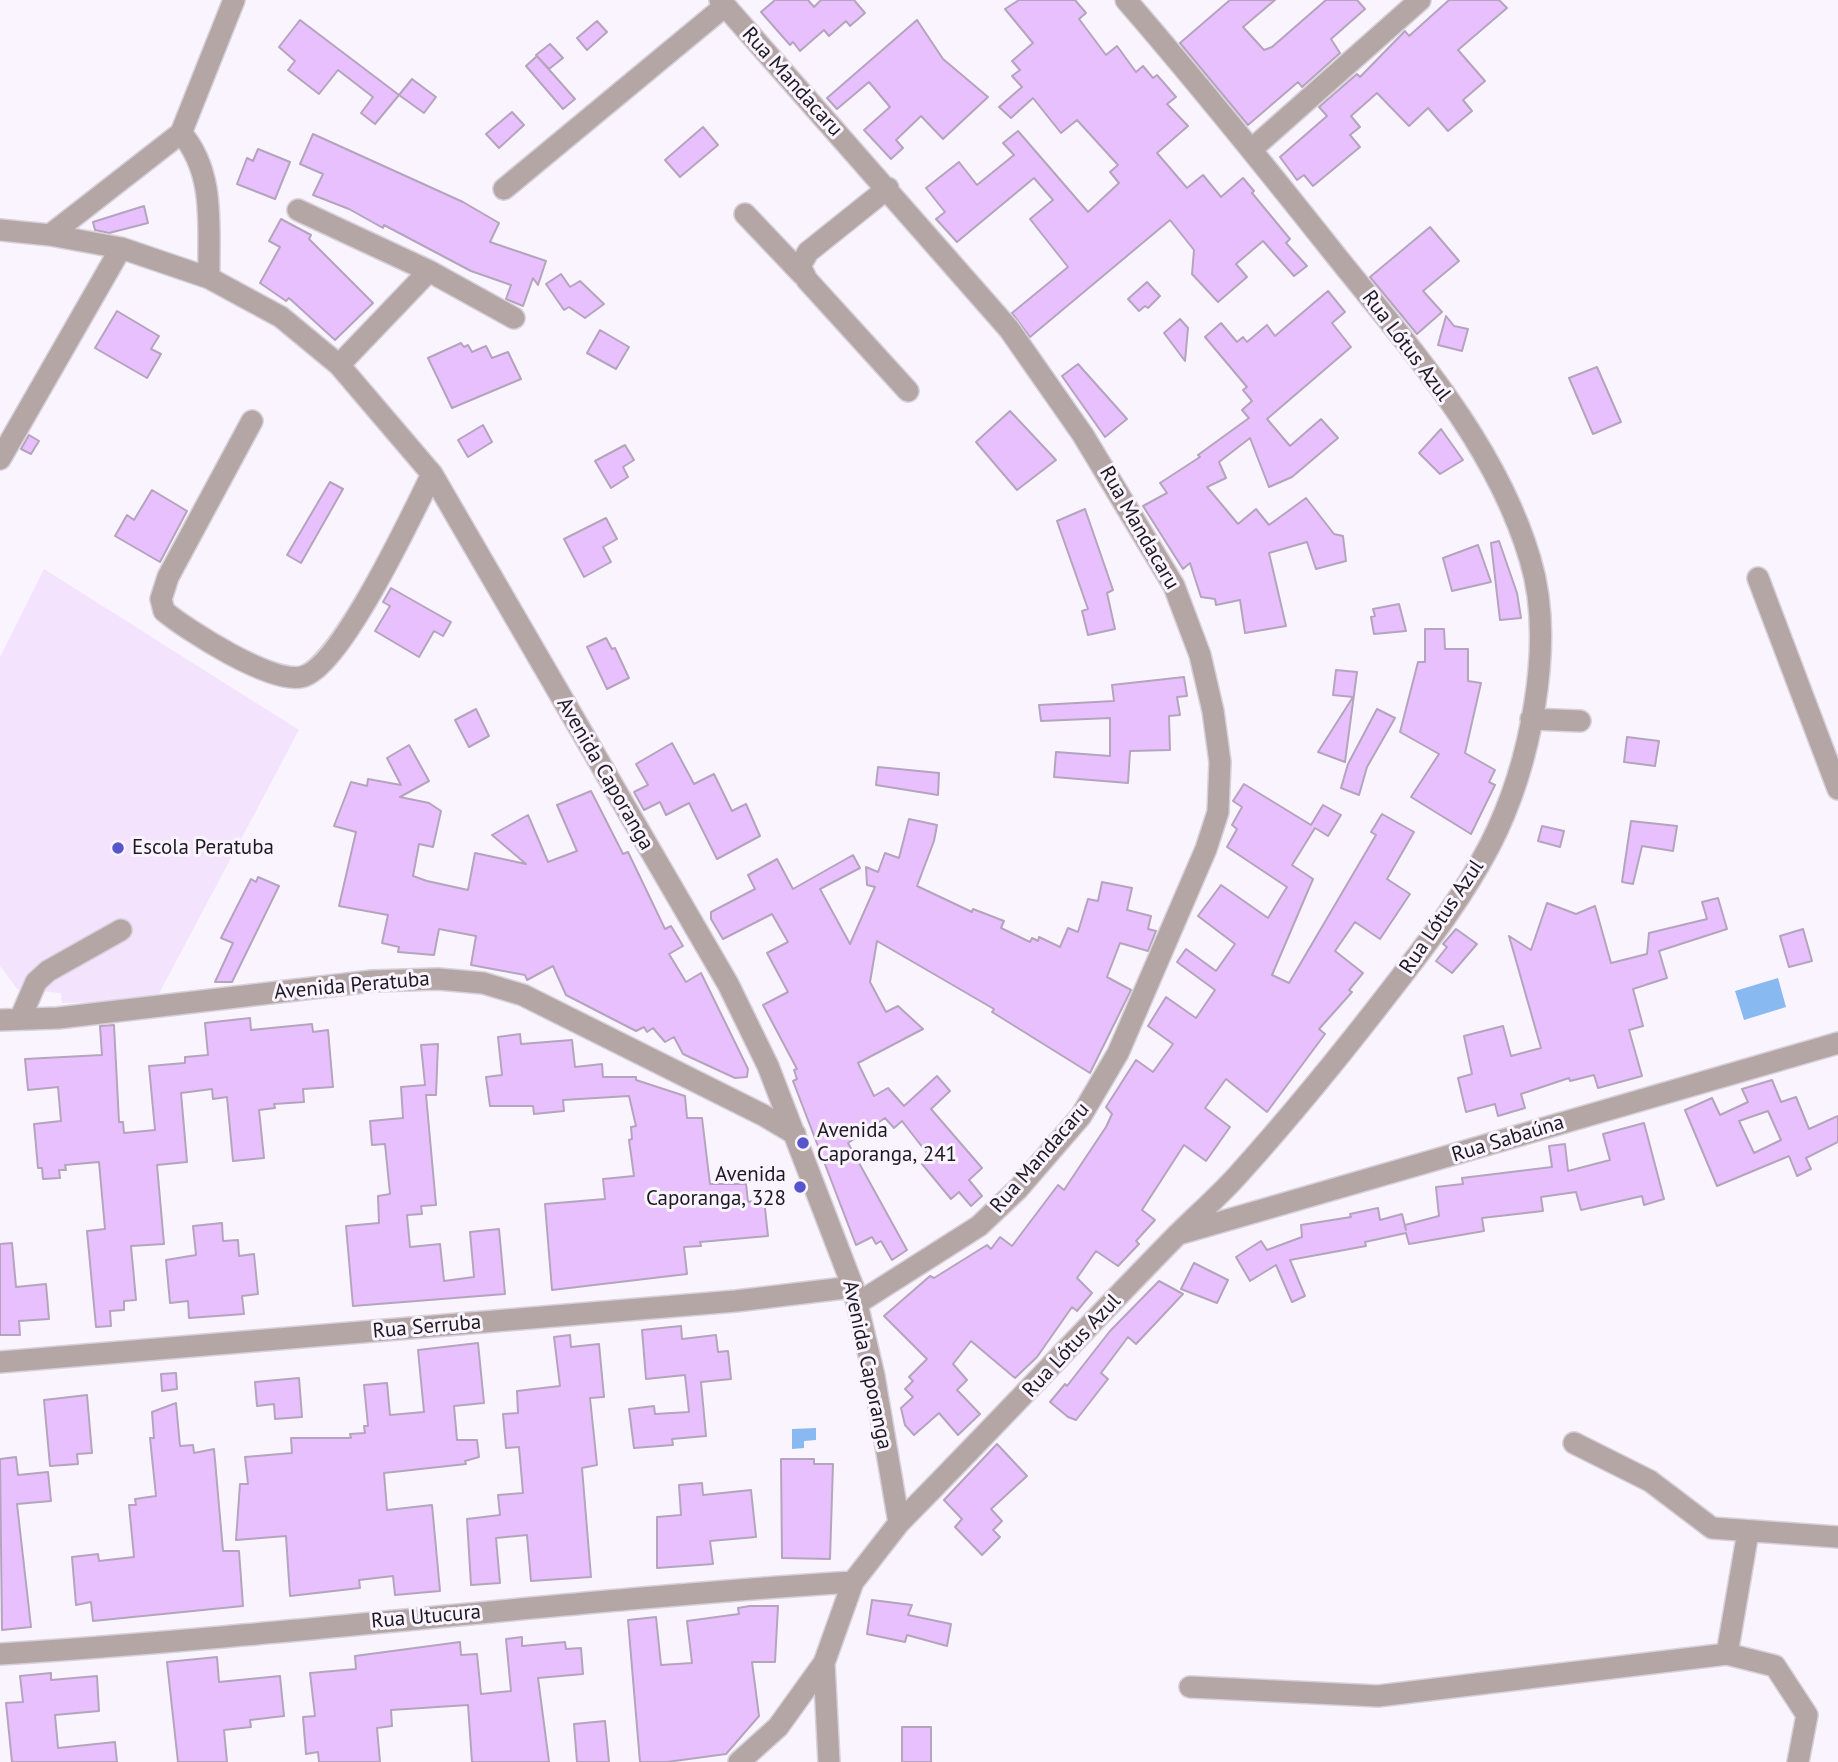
<!DOCTYPE html>
<html>
<head>
<meta charset="utf-8">
<style>
  body { margin:0 }
  canvas { display:block; background:#faf4fe }
</style>
</head>
<body>
<canvas width="1838" height="1762"></canvas>
<script>
const g = document.querySelector('canvas').getContext('2d');
g.lineJoin = 'round';
function fillPath(path, color) { g.fillStyle = color; g.fill(path, 'evenodd'); }
function stroke(path, color, width, dash) { g.strokeStyle = color; g.lineWidth = width; g.lineCap = dash ? 'butt' : 'round'; g.setLineDash(dash || []); g.stroke(path); }
function drawText(font, color, halo, rows, align = 'center') {
  g.font = font + ' "PT Sans",sans-serif'; g.lineWidth = 6; g.setLineDash([]); g.textBaseline = 'middle'; g.strokeStyle = halo; g.fillStyle = color; for (const [text, x, y, turn = 0] of rows) {
    g.save(); g.translate(x, y); g.rotate((+turn || 0) * Math.PI / 180); g.textAlign = isNaN(turn) ? turn : align; if (halo) g.strokeText(text, 0, 0); g.fillText(text, 0, 0); g.restore();
  }
}
fillPath(new Path2D(`
  M44 569 299 730 155 1001 62 1003 61 993 17 989 0 966V657Z`), '#f4e3fd');
fillPath(new Path2D(`
  M1778 978 1786 1007 1744 1020 1735 991Z
  M816 1428V1440L804 1441V1448L792 1449V1429Z`), '#88b9f0');
const building = new Path2D(`
  M775 0H808L814 7 821 0H854L865 13 850 26 846 21 829 36 824 30 800 51 793 42 790 45 761 12Z
  M1019 0H1075L1086 13 1079 19 1106 55 1117 46 1136 72 1143 66 1153 78 1157 75 1176 97 1167 104 1188 126 1157 153 1187 188 1203 175 1221 197 1243 178 1254 191 1252 193 1290 239 1286 243 1307 266 1294 276 1263 241 1236 264 1247 277 1218 302 1192 274 1194 250 1170 220 1030 337 1012 313 1068 267 1030 219 1053 200 1034 178 957 242 936 219 945 212 926 188 959 162 977 185 1014 155 1003 143 1018 131 1088 212 1119 183 1110 172 1118 165 1077 120 1061 133 1033 98 1011 118 999 107 1022 87 1012 76 1020 70 1012 61 1033 43 1005 9Z
  M1230 0H1275L1243 27 1264 50 1272 47 1326 0H1357L1365 9 1331 39 1340 53 1302 87 1298 82 1248 125 1180 43Z
  M1449 0H1499L1507 8 1458 50 1485 81 1463 100 1472 111 1448 131 1428 108 1409 126 1377 93 1351 116 1360 127 1350 135 1360 147 1313 186 1304 175 1297 180 1280 157 1327 116 1319 107 1357 74 1360 77 1405 31 1409 36Z
  M300 20 399 95 375 124 361 113 373 97 338 70 319 94 288 70 295 61 279 47Z
  M917 20 943 59 988 97 943 139 921 116 896 140 903 148 891 159 864 130 890 107 869 82 837 109 827 98Z
  M597 21 607 32 587 50 577 38Z
  M550 44 563 58 549 69 536 55Z
  M537 56 575 99 563 109 526 66Z
  M412 79 436 97 424 113 399 95Z
  M512 112 524 125 499 148 486 134Z
  M703 127 718 145 680 177 665 160Z
  M313 134 463 202 499 223 490 242 546 261 538 285 533 278 523 306 506 299 511 285 471 271 384 225 383 228 349 209 313 195 323 174 300 164Z
  M258 149 290 162 275 199 237 184 247 158 253 161Z
  M144 206 148 223 109 233 95 230 93 222Z
  M281 219 311 235 309 239 373 303 335 340 289 298 286 301 260 283 280 247 269 241Z
  M1430 227 1459 261 1423 291 1442 312 1417 334 1370 277Z
  M561 274 570 287 580 281 604 304 585 318 569 307 564 310 546 284Z
  M1147 282 1160 296 1148 308 1145 306 1139 311 1128 299Z
  M1328 291 1345 312 1332 323 1351 347 1267 419 1290 446 1321 419 1338 438 1292 477 1269 487 1250 438 1219 462 1226 478 1207 487 1238 524 1256 509 1269 525 1306 498 1334 534 1343 536 1346 561 1316 569 1307 542 1269 553 1286 626 1245 633 1240 600 1216 605 1215 599 1201 597 1190 563 1183 569 1143 506 1167 493 1160 483 1200 457 1198 455 1249 418 1242 410 1252 401 1243 390 1247 387 1205 337 1221 323 1237 342 1243 337 1247 342 1267 325 1275 336Z
  M117 311 159 336 151 349 161 354 147 378 95 348Z
  M1446 316 1454 326 1468 329 1462 351 1438 345Z
  M1180 319 1188 328 1185 361 1164 333Z
  M600 330 629 347 616 369 587 353Z
  M461 343 464 347 468 345 472 352 486 346 492 358 508 352 521 379 452 408 428 358Z
  M1078 364 1127 419 1105 437 1062 376Z
  M1597 367 1621 422 1593 434 1569 378Z
  M1010 411 1056 460 1017 490 976 442Z
  M483 425 492 442 468 457 458 440Z
  M1441 429 1463 460 1440 474 1419 453Z
  M29 435 39 441 31 454 21 449Z
  M625 445 634 460 623 467 628 477 611 488 595 461Z
  M330 482 343 489 301 563 287 555Z
  M152 490 187 511 160 562 115 536 127 515 134 520Z
  M1085 509 1113 590 1107 593 1115 629 1088 635 1082 611 1088 609 1057 521Z
  M606 518 617 539 603 547 611 562 584 577 564 539Z
  M1499 541 1517 593 1521 618 1500 620 1491 543Z
  M1478 545 1491 582 1452 591 1443 558Z
  M391 588 451 622 443 636 434 631 419 657 375 631 390 606 383 602Z
  M1399 604 1406 631 1374 634 1371 617 1375 616 1373 609Z
  M1425 629H1444L1445 649H1468V681L1481 683 1465 753 1495 770 1489 782 1495 785 1471 834 1411 797 1439 754 1400 732 1418 662H1425Z
  M606 638 612 649 615 648 629 678 607 689 587 647Z
  M1336 670 1357 672 1345 762 1318 752 1353 697 1333 695Z
  M1184 677 1187 696 1177 697 1180 715 1169 716 1170 750 1130 751 1128 783 1054 777 1056 752 1110 756V718L1041 721 1039 705 1114 701 1112 685Z
  M476 709 489 736 469 747 455 720Z
  M1377 709 1395 718 1367 767 1359 795 1341 788 1348 764Z
  M1627 737 1659 741 1655 766 1624 762Z
  M672 743 694 784 714 774 732 811 746 804 760 836 717 859 689 803 666 815 660 802 644 810 634 792 648 785 636 764Z
  M409 745 429 781 400 797 429 803 441 811 433 847 419 844 413 876 427 881 468 890 475 853 526 864 492 835 528 815 548 862 577 851 557 805 591 791 623 854 628 852 665 929 671 926 683 946 669 954 686 982 701 973 748 1069 747 1077 735 1078 683 1054 674 1037 665 1042 653 1028 647 1032 644 1027 636 1031 566 995 553 966 527 980 525 975 471 965 476 936 439 929 434 955 398 952 399 947 382 943 388 915 339 906 356 832 334 826 351 782 367 786 368 779 401 785 387 758Z
  M878 767 939 773 938 795 876 785Z
  M1244 784 1311 825 1323 805 1341 815 1328 836 1315 828 1292 865 1313 879 1272 975 1289 983 1376 835 1371 832 1382 814 1414 832 1387 879 1410 894 1380 939 1355 922 1335 951 1363 973 1349 990 1352 992 1319 1029 1325 1034 1267 1112 1226 1079 1205 1108 1230 1127 1206 1161 1184 1145 1142 1210 1155 1220 1136 1241 1139 1244 1118 1266 1096 1251 1077 1278 1092 1293 1077 1311 1072 1307 1037 1357 1015 1378 971 1341 953 1364 967 1380 957 1390 980 1414 958 1435 939 1413 914 1435 905 1425 901 1408 913 1397 905 1389 913 1381 909 1377 927 1359 884 1316 930 1276 934 1278 987 1245 991 1249 1000 1237 1012 1246 1058 1185 1064 1190 1106 1127 1112 1114 1106 1107 1136 1060 1153 1072 1173 1044 1148 1026 1166 997 1196 1018 1215 990 1177 962 1186 949 1216 971 1235 944 1198 916 1221 885 1268 918 1287 887 1227 847 1237 829 1232 825 1242 807 1233 801Z
  M909 819 937 825 934 841 917 886 972 912 973 909 1004 921 1001 928 1030 942 1032 938 1038 941 1039 937 1060 947 1068 928 1078 932 1088 899 1098 901 1102 882 1132 888 1127 910 1151 916 1148 929 1156 931 1148 951 1120 943 1107 977 1131 990 1090 1073 992 1012 994 1009 877 941 870 982 886 1012 898 1006 923 1029 858 1063 874 1096 888 1088 904 1106 937 1076 950 1091 931 1109 982 1168 969 1180 982 1196 971 1206 959 1192 951 1199 922 1164 930 1157 902 1121 894 1128 885 1118 848 1143 907 1250 892 1260 881 1241 876 1244 872 1237 856 1245 793 1081 797 1079 794 1070 797 1069 763 1005 788 992 767 953 788 942 772 914 723 939 711 919V912L755 889 748 875 777 859 793 889 853 855 860 868 820 889 850 944 875 887 867 885 866 867 878 872 885 853 899 858Z
  M1631 821 1677 826 1673 851 1642 846 1633 884 1622 882Z
  M1542 826 1564 831 1560 847 1538 841Z
  M258 877 279 886 232 982H215L233 943 221 938 251 879 256 882Z
  M1718 898 1727 929 1659 951 1667 978 1633 989 1643 1026 1629 1030 1642 1076 1598 1088 1594 1075 1570 1081 1569 1078 1521 1094 1525 1108 1498 1116 1495 1104 1466 1112 1458 1078 1472 1074 1464 1036 1503 1026 1511 1056 1541 1048 1509 936 1531 950 1547 903 1576 914 1595 906 1611 963 1647 954 1649 933 1707 919 1702 902Z
  M1456 929 1477 944 1452 973 1436 961 1447 947 1443 944Z
  M1803 929 1812 961 1789 967 1780 936Z
  M250 1018 251 1030 312 1024 313 1032 328 1030 333 1087 303 1089 304 1102 274 1104 275 1108 259 1110 264 1158 233 1161 227 1097 213 1099 212 1089 181 1093 187 1162 157 1165 164 1244 131 1246 136 1300 124 1301V1310L110 1311 111 1326 96 1327 87 1231 105 1229 99 1162 65 1165 66 1170H59L60 1178 43 1179 42 1168H38L34 1124 61 1121 58 1087 28 1090 25 1059 102 1055 100 1026 114 1025 119 1122H123L124 1133 155 1130 149 1066 185 1063V1057L208 1055 205 1023Z
  M520 1034 521 1044 572 1040 575 1067 602 1064 603 1077H636V1080L685 1096 687 1118H702L710 1184H746L748 1202 764 1199 768 1236 700 1242 701 1246 684 1247 687 1274 552 1290 545 1204 605 1199 603 1179 634 1176 629 1140 632 1139 631 1127 636 1126 629 1096 563 1100 564 1111 534 1114 533 1106H490L486 1077 502 1075 498 1037Z
  M438 1044 436 1095H426L436 1205 421 1206 422 1214 407 1215 410 1247 440 1244 444 1281 474 1277 470 1232 499 1229 505 1294 353 1306 346 1226 379 1223 378 1196 390 1194 385 1144 372 1145 370 1121 403 1118 401 1087 425 1085 421 1045Z
  M1772 1080 1781 1102 1796 1097 1809 1129 1838 1116V1142L1806 1158 1811 1169 1797 1176 1789 1156 1717 1186 1685 1110 1712 1098 1720 1115 1748 1102 1742 1089ZM1768 1111 1781 1140 1754 1153 1739 1121Z
  M1644 1123 1664 1199 1644 1205 1642 1196 1581 1210 1576 1192 1541 1197 1543 1211 1482 1218 1484 1231 1409 1244 1406 1233 1365 1242 1366 1246 1290 1260 1305 1296 1292 1302 1276 1265 1250 1281 1236 1257 1261 1241 1267 1250 1302 1237 1301 1225 1351 1217 1350 1214 1378 1208 1380 1220 1402 1214 1406 1230 1405 1225 1439 1216 1436 1187 1463 1184 1462 1178 1552 1167 1549 1146 1565 1144 1568 1171 1610 1160 1603 1134Z
  M222 1223 223 1241 238 1240 239 1256 254 1254 258 1294 242 1296 244 1314 189 1318 188 1301 170 1303 166 1260 196 1255 193 1226Z
  M12 1243 16 1287 46 1284 49 1319 19 1321 20 1335H0V1244Z
  M1194 1263 1228 1280 1217 1303 1181 1289Z
  M1159 1281 1183 1294 1136 1344 1128 1337 1101 1373 1108 1379 1076 1420 1068 1417 1050 1402 1065 1384 1067 1386 1110 1331Z
  M681 1326 682 1339 716 1335 718 1352 728 1351 731 1379 701 1382 706 1436 672 1439 673 1445 634 1448 629 1409 654 1406 655 1414 689 1412 685 1375 646 1379 642 1330Z
  M570 1335 571 1347 599 1344 604 1397 590 1398 597 1465 582 1468 591 1577 531 1581 527 1535 496 1538 500 1583 471 1585 467 1519 500 1515 498 1495 523 1493 519 1447 506 1448 503 1414 518 1413 517 1391 560 1386 554 1337Z
  M478 1343 484 1403 454 1406 457 1440H477L479 1457 465 1461 466 1464 384 1473 387 1510 432 1505 440 1591 395 1595 393 1576 359 1580 360 1588 290 1596 286 1536 236 1540 240 1484H248L245 1457 292 1453 291 1438H351L350 1434 365 1433 364 1426H368L364 1385 387 1383 390 1415 424 1412 418 1350Z
  M176 1373 177 1389 162 1391 161 1374Z
  M299 1378 302 1417 275 1419 274 1404 257 1406 255 1382Z
  M87 1395 92 1453 77 1454 78 1464 50 1466 44 1400Z
  M176 1403 180 1446 193 1445 194 1453 214 1449 223 1551H239L243 1606 93 1621 91 1602 76 1605 72 1557 98 1554 99 1561 134 1557 129 1505H136L135 1499 156 1496 150 1438H154L152 1412Z
  M997 1444 1027 1476 991 1509 1002 1521 993 1530 1000 1537 982 1555 955 1527 962 1519 944 1500Z
  M16 1457 18 1475 48 1472 51 1501 17 1504 31 1627 2 1630 0 1459Z
  M781 1459H814V1464H833L830 1559 782 1558Z
  M702 1483 703 1495 751 1490 756 1537 710 1541 713 1564 657 1568V1517L681 1515 679 1485Z
  M872 1600 912 1605 908 1615 951 1624 947 1646 907 1635 905 1642 867 1634Z
  M750 1606H778L775 1662H752L759 1716 726 1754 667 1762H640L628 1620 656 1617 661 1665 692 1663 687 1621 739 1614 738 1608Z
  M522 1637V1646L565 1642 566 1649 581 1648 583 1674 538 1678 549 1762H472L468 1705 391 1710 392 1726 377 1728 380 1762H319L318 1752 306 1754 303 1717 315 1716 310 1673 356 1669 355 1656 460 1642 461 1655 477 1654 481 1694 511 1691 506 1639Z
  M217 1657 219 1682 280 1676 284 1716 250 1720 251 1727 224 1730 227 1762H178L167 1662Z
  M51 1673V1680L97 1676 99 1711 55 1715 58 1748 115 1742 117 1762H12L6 1703 23 1702 20 1676Z
  M605 1721 609 1762H577L574 1724Z
  M902 1727H931V1762H902Z`);
fillPath(building, '#e8c0fe');
stroke(building, '#b4a4bd', 2);
const minor = new Path2D(`
  M720 0 1009 329 1083 435 1174 586 1200 655 1213 711 1220 762 1218 812 1206 849 1118 1053 1081 1116 1018 1189 979 1226 858 1303
  M181 133C216 173 208 228 209 278
  M1252 149 1420 0
  M888 188 808 252 800 266 807 280 908 391
  M504 189 725 6
  M298 210 429 271 514 318
  M745 214 802 274
  M0 230 50 235 121 248 209 278 281 317 339 365 432 474 728 984 768 1066 853 1287 874 1376 899 1523
  M50 235 181 133 234 0
  M339 365 429 271
  M252 421 168 577 161 599 164 611C188 631 270 683 301 677 339 671 414 511 432 474
  M0 459 121 248
  M1758 578 1838 789
  M1531 719 1580 721
  M20 1019 36 982 48 971 121 930
  M0 1020 58 1018 372 981 438 979 483 983 523 995 763 1115 795 1134
  M1179 1234 1838 1043
  M0 1362 736 1301 853 1287
  M1574 1443 1650 1481 1712 1528 1838 1537
  M0 1654C285 1636 568 1600 853 1582
  M1727 1654 1748 1532
  M1190 1687 1378 1696 1727 1654 1775 1666 1807 1715 1798 1762
  M739 1762 778 1727 824 1663
  M829 1762 824 1663 853 1582 899 1523C993 1428 1083 1331 1176 1236 1196 1216 1218 1197 1237 1176 1292 1115 1344 1051 1394 986 1429 941 1464 895 1490 845 1530 767 1556 643 1530 559 1496 444 1411 349 1337 257 1268 170 1199 84 1126 0`);
stroke(minor, '#d7d1db', 24);
stroke(minor, '#b5a6a6', 21);
for (const [x, y, r, color] of [
  [118,848,7,"#55c"],
  [803,1143,7,"#55c"],
  [800,1187,7,"#55c"]
]) { const dot = new Path2D(); dot.arc(x, y, r, 0, 2 * Math.PI); g.fillStyle = color; g.fill(dot); stroke(dot, '#faf4fe', 2.5); }
drawText('21px', '#1e1922', '#faf4fe', [
  ["Rua Mandacaru",792,82,48],
  ["Rua Lótus Azul",1406,346,53],
  ["Rua Mandacaru",1139,528,60],
  ["Avenida Caporanga",605,774,60],
  ["Rua Lótus Azul",1442,917,-56],
  ["Avenida Peratuba",352,986,-5],
  ["Rua Sabaúna",1508,1139,-17],
  ["Rua Mandacaru",1040,1158,-49],
  ["Rua Serruba",427,1327,-5],
  ["Rua Lótus Azul",1072,1346,-47],
  ["Avenida Caporanga",867,1365,78],
  ["Rua Utucura",426,1617,-5]
]);
drawText('21px', '#1e1922', '#faf4fe', [
  ["Escola Peratuba",132,848],
  ["Avenida",817,1131],
  ["Caporanga, 241",817,1155],
  ["Avenida",786,1175,"right"],
  ["Caporanga, 328",786,1199,"right"]
], 'left');
</script>
</body>
</html>
